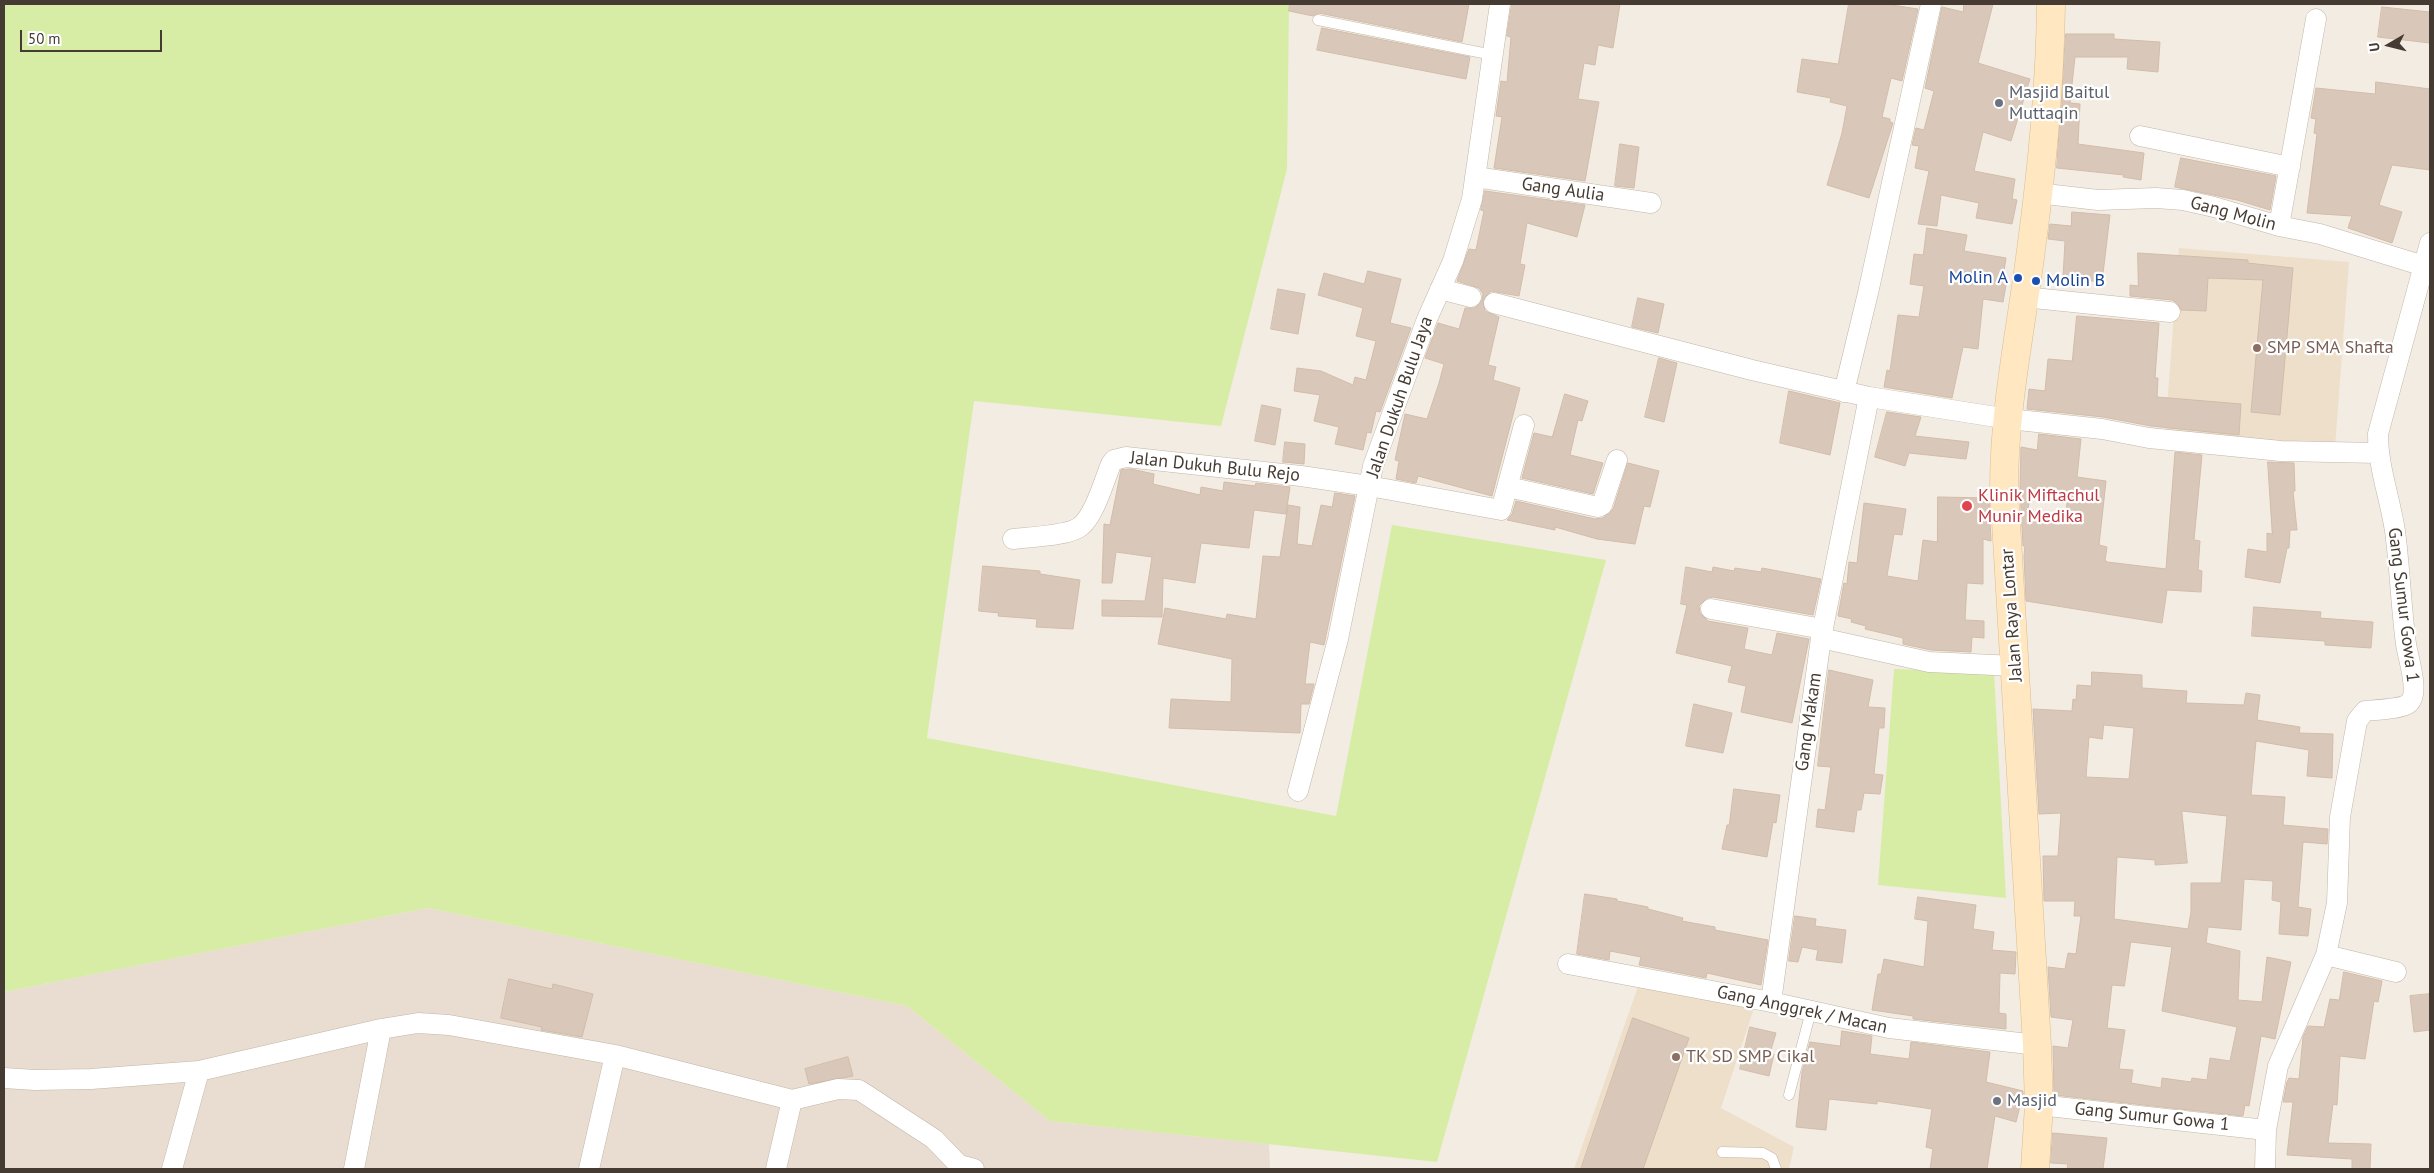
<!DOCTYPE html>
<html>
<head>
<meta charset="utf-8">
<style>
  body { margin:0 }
  #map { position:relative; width:2434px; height:1173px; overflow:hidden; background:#f3ece2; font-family:"PT Sans",sans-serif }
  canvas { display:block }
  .frame { position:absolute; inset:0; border:5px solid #453b32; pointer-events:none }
  .north { position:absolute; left:2364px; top:20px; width:50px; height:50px; -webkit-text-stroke:4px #fff; paint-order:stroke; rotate:262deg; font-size:14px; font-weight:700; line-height:20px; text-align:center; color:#453b32 }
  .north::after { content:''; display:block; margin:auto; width:18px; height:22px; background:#453b32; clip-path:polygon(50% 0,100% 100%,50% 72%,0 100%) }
  .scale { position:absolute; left:20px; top:30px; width:142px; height:22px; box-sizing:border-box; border:2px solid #453b32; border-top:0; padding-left:6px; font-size:15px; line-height:18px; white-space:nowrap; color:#453b32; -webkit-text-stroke:4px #fff; paint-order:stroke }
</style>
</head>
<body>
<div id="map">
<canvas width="2434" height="1173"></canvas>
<div class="frame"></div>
<div class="north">U</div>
<div class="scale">50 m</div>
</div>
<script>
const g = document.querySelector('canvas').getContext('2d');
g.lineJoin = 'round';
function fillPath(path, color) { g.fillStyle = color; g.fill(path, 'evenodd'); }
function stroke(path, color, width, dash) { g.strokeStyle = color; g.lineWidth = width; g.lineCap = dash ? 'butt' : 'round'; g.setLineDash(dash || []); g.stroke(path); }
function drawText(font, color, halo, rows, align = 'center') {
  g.font = font + ' "PT Sans",sans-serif'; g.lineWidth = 4.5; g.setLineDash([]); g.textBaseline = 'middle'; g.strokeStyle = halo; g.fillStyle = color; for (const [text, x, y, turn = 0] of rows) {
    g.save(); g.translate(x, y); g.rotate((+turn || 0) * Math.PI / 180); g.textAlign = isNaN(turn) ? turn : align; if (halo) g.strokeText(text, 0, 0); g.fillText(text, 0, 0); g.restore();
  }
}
fillPath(new Path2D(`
  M428 908 907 1006 1050 1121 1269 1144 1270 1169H4V992Z`), '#e8ddd0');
fillPath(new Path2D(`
  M2179 248 2349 262 2335 447 2165 434Z
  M1640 981 1755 1005 1721 1108 1794 1147 1789 1169H1574Z`), '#eedfca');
fillPath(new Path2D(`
  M4 4H1289L1287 169 1221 426 974 401 927 738 1336 816 1392 525 1606 560 1437 1162 1050 1121 907 1006 428 908 4 992Z
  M1894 669 1994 672 2006 898 1878 885Z`), '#d7eda6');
const building = new Path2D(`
  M1290 4H1469L1462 42 1319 13 1313 16 1289 11Z
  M1512 4H1620L1613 48 1598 45 1595 65 1584 63 1578 99 1599 102 1585 181 1494 168 1502 117 1496 116 1501 81 1507 82 1511 37 1507 36Z
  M1849 4H1885L1918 9 1902 81 1891 78 1882 117 1890 119V122L1893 123 1869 198 1827 185 1842 133 1847 106 1830 102 1831 98 1797 92 1802 59 1838 64Z
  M1964 4H1993L1978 63 2030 79 2011 141 1983 132 1974 171 2015 179 2012 199 2017 200 2012 224 1976 218 1979 203 1941 195 1937 226 1918 224 1929 171 1915 168 1919 146 1912 145 1916 128 1924 130 1934 91 1925 88 1942 7 1963 12Z
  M2382 7 2430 12V43L2378 37Z
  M1322 28 1470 57 1466 79 1317 50Z
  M2066 34H2114V39L2160 42 2158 72 2127 69 2128 57H2075L2070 103 2080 104 2078 144 2144 153 2141 180 2123 177 2124 175 2057 168Z
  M2376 82 2430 89V170L2392 165 2379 205 2402 212 2392 243 2348 228 2352 216 2307 213 2317 134 2314 133 2316 119 2311 118 2316 88 2375 94Z
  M1620 144 1639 147 1634 188 1615 186Z
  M2181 158 2276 176 2270 210 2237 200 2175 187Z
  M1485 191 1585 205 1577 237 1527 223 1520 264 1525 265 1519 296 1491 291 1483 300 1485 311 1499 317 1488 365 1496 367 1493 380 1520 388 1492 496 1418 476 1416 483 1396 479 1399 461 1395 460 1405 414 1427 419 1439 383 1444 364 1425 358 1438 323 1459 329 1465 308H1475L1482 300 1483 294 1479 288 1457 281 1469 249 1476 250 1484 211 1481 210Z
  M2072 212 2110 215 2102 282 2063 278 2065 241 2048 239 2050 224 2071 226Z
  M1927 228 1967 235 1964 251 2006 258 2002 284 2006 285 2003 302 1983 299 1978 349 1963 347 1952 398 1884 387 1887 370 1890 371 1898 315 1919 317 1924 286 1910 284 1914 254 1923 255Z
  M2138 253 2248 260V263L2293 268 2280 415 2251 412 2263 280 2208 278 2206 311 2181 310 2177 303 2172 300 2130 296V285L2138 286Z
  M1368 271 1401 279 1390 323 1411 328 1380 412 1376 411 1371 433 1367 432 1363 450 1335 444 1339 427 1314 421 1320 395 1294 391 1297 368 1321 371 1353 385 1355 377 1366 380 1376 341 1356 336 1363 308 1318 295 1324 273 1364 284Z
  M1278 289 1305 294 1298 334 1271 329Z
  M1638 298 1664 304 1658 333 1632 327Z
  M2077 316 2159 323 2155 378H2158L2157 397 2241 404 2239 435 2151 426 2103 417 2027 409 2029 389 2045 391 2048 359 2072 361Z
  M1659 358 1677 363 1664 422 1645 417Z
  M1789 391 1840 403 1830 455 1780 443Z
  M1565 394 1588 401 1582 421 1578 420 1570 455 1603 463 1593 494 1522 478 1534 433 1552 437Z
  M1262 405 1281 409 1275 445 1255 441Z
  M1887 412 1921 417 1915 436 1969 442 1966 459 1909 453 1905 466 1875 457Z
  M2039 434 2081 439 2077 477 2106 481 2099 545 2107 547 2105 560 2107 562 2166 569 2175 452 2202 455 2194 540 2200 541 2198 570 2202 571 2201 592 2167 590 2162 623 2026 601 2024 556 2025 546H2023L2020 488 2021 447 2037 450ZM2032 488 2068 492 2065 524 2027 517Z
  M1285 442 1305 444 1304 464 1283 462Z
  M2268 462 2294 463 2295 491H2293L2297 530H2290L2289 548H2287L2280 583 2245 577 2248 549 2267 552V533L2272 534Z
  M1628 463 1659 471 1650 507 1644 506 1635 544 1597 539 1555 527V530L1507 520 1512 514 1516 501 1595 519 1603 518 1613 509Z
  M1131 469 1154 474 1153 484 1200 495 1201 487 1223 491 1224 482 1255 486 1256 483 1290 487 1286 514 1254 510 1249 548 1201 543 1195 583 1163 578 1162 617 1102 616V600L1145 601 1152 557 1116 552 1112 583H1102L1104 524 1110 525 1121 470Z
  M1335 493 1355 496 1324 645 1310 642 1305 684H1314L1309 704H1301L1300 733 1169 728 1171 699 1231 702 1232 659 1158 644 1165 608 1226 619 1227 614 1256 619 1263 556 1280 557 1288 505 1300 507 1297 544 1312 546 1321 505 1332 507Z
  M1938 497 1989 498 1991 541 1983 539V584L1967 583 1965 620 1984 621V638L1972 637 1971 652 1931 650 1903 644V638L1865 629 1866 626 1851 622 1852 619 1838 616 1844 583 1847 584 1849 562 1857 563 1864 503 1906 509 1902 535 1894 534 1887 576 1918 581 1923 540 1937 542Z
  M983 566 1040 571V574L1080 580 1073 629 1036 627 1037 619 998 616 999 613 979 611Z
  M1686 567 1712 572 1713 567 1734 571 1735 568 1761 572 1762 568 1821 579 1813 615 1713 597 1707 598 1699 606 1700 613 1708 621 1748 628 1744 649 1772 655 1777 633 1809 639 1792 723 1741 712 1746 686 1728 682 1732 666 1676 653 1687 605 1681 604Z
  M2254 607 2321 612 2320 618 2373 622 2371 648 2325 645V641L2252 636Z
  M1829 670 1873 680 1868 707 1885 708 1884 728H1879L1874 774 1883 775 1880 794 1864 793 1861 810H1857L1854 832 1816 827 1818 809 1825 810 1831 767 1818 766Z
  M2092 672 2142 675V688L2187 691 2186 703 2244 705 2246 693 2260 695 2257 720 2300 727 2299 733 2333 734 2332 778 2307 776 2309 750 2256 741 2251 795 2285 797 2283 825 2328 829 2327 844 2303 842 2298 907 2311 909 2308 936 2279 934 2281 902 2272 900 2273 881 2244 879 2241 930 2208 927 2206 943 2240 951 2238 1000 2262 1002 2267 957 2291 962 2275 1039 2261 1036 2249 1106 2245 1105 2243 1116 2054 1095 2053 1046 2068 1048 2073 1020 2051 1017 2048 967 2065 969 2068 953 2076 954 2081 916H2074L2075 901H2044L2043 856H2058L2061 813 2039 814 2033 709 2072 711 2073 699 2076 700 2077 685 2091 686ZM2104 725 2134 728 2129 779 2086 777 2089 737 2102 739ZM2182 811 2227 816 2221 883H2191V912L2188 929 2114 919 2117 857 2155 860V865L2187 863ZM2131 942 2172 947 2162 1011 2237 1027 2230 1061 2210 1058 2207 1080 2192 1078 2191 1082 2162 1078 2161 1088 2131 1083 2133 1070 2119 1069 2125 1030 2107 1028 2112 985 2124 986Z
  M1694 704 1732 713 1723 753 1686 746Z
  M1734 789 1780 795 1776 823 1773 822 1767 857 1722 849 1727 825H1729Z
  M1585 894 1617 899V901L1648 907V909L1683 918 1682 921 1715 927V930L1768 940 1761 985 1707 973 1706 978 1639 965 1641 957 1610 951 1609 960 1577 954Z
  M1918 897 1976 905 1973 929 1994 932 1992 950 2016 952 2015 974 2000 973 1999 1013 2006 1014V1029L1913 1019V1016L1872 1010 1878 974H1881L1884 959 1924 967 1928 921 1915 919Z
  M1795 916 1816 919 1815 926 1846 930 1842 963 1816 960 1818 950 1802 947 1798 962 1789 961Z
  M2344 972 2382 981 2378 1002 2374 1001 2365 1059 2340 1056 2337 1105 2333 1104 2328 1143 2371 1144 2370 1169H2352V1159L2287 1155 2293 1102H2283L2287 1082 2289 1078 2299 1079 2303 1037 2308 1026 2324 1027 2330 999 2339 1000Z
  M509 979 552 989 553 984 593 994 582 1037 541 1030 542 1027 501 1018Z
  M2430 994V1030L2414 1032 2410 996Z
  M1633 1018 1689 1038 1643 1169H1581Z
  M1750 1027 1776 1033 1770 1053 1774 1054 1769 1076 1740 1069Z
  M1842 1031 1872 1036 1870 1054 1909 1059 1911 1042 1990 1052 1986 1082 2023 1091V1094L2016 1122 1995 1116 1987 1169H1930L1933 1149 1926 1147 1932 1109 1877 1101V1104L1829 1099 1826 1130 1796 1127 1802 1072 1810 1042 1840 1046Z
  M848 1057 853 1076 809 1084 805 1069Z
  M2053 1133 2107 1138 2103 1169H2067L2068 1164 2051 1163Z`);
fillPath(building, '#d9c8b9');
stroke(building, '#d2bca9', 1);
const lane = new Path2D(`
  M1318 20 1493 55
  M1789 1095 1811 1011
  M1722 1152 1763 1153 1772 1158 1776 1169`);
const street = new Path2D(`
  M2140 136 2290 167
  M1475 177 1651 203
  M2037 193 2098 200 2156 198 2183 200 2214 207 2279 226 2320 234 2424 266
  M2279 226 2316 19
  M1440 289 1471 297
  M2024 297 2170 312
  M1494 303 1752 370 1869 397 2009 419 2102 429 2149 438 2281 451 2378 453
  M1844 392 1868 293 1931 4
  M1508 487 1598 507 1602 505 1617 460
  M1013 539C1029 537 1070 536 1081 526 1095 514 1104 481 1111 464L1114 460 1126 457 1301 476 1369 486 1501 510 1524 425
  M1711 609 1823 629
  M1821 638 1929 662 2015 666
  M1298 791 1338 639 1373 466 1427 319 1453 261 1472 199 1500 4
  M2326 955 2396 972
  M1568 964 1771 1002 1889 1028 2037 1045
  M1771 1002 1821 638 1869 397
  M4 1078 35 1080 91 1079 199 1071 381 1029 418 1023 449 1025 615 1055 792 1100 838 1089 859 1090 934 1139 959 1165 974 1169
  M2039 1105 2266 1130
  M172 1169 199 1071
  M354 1169 381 1029
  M589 1169 615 1055
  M776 1169 792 1100
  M2265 1169 2266 1130 2278 1066 2326 955 2337 903 2340 817 2357 721 2365 711C2374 710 2403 709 2409 703 2420 693 2408 658 2406 644 2401 607 2400 569 2395 531 2390 498 2378 467 2378 434L2430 243`);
const secondary = new Path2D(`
  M2035 1169 2039 1105 2037 1045 2004 488C2004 408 2021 329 2031 250 2042 169 2050 86 2051 4`);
stroke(lane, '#c2b5a7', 11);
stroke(street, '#c2b5a7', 21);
stroke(secondary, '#dbbc8e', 29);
stroke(lane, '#fff', 10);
stroke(street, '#fff', 20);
stroke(secondary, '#ffe7c1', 28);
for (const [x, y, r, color] of [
  [1999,103,5,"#6b7280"],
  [2018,278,5,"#1a4fb4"],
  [2036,281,5,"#1a4fb4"],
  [2257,348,5,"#8d6e63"],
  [1967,506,6,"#e0444e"],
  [1676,1057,5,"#8d6e63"],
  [1997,1101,5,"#6b7280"]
]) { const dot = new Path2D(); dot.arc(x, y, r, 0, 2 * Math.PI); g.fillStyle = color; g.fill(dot); stroke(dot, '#fff', 2); }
drawText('18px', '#5b616d', '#fff', [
  ["Masjid Baitul",2009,93],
  ["Muttaqin",2009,114],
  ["Masjid",2007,1101]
], 'left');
drawText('18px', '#453b32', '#fff', [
  ["Gang Aulia",1563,190,8],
  ["Gang Molin",2233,214,15],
  ["Jalan Dukuh Bulu Jaya",1400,397,-71],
  ["Jalan Dukuh Bulu Rejo",1215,467,6],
  ["Gang Sumur Gowa 1",2403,605,83],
  ["Jalan Raya Lontar",2012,615,-94],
  ["Gang Makam",1809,722,-82],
  ["Gang Anggrek / Macan",1802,1010,12],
  ["Gang Sumur Gowa 1",2152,1117,6]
]);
drawText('18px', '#164399', '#fff', [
  ["Molin A",2008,278],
  ["Molin B",2046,281,"left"]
], 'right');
drawText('18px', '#785e54', '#fff', [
  ["SMP SMA Shafta",2267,348],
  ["TK SD SMP Cikal",1686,1057]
], 'left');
drawText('18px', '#be3a42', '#fff', [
  ["Klinik Miftachul",1978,496],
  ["Munir Medika",1978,517]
], 'left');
</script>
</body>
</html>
